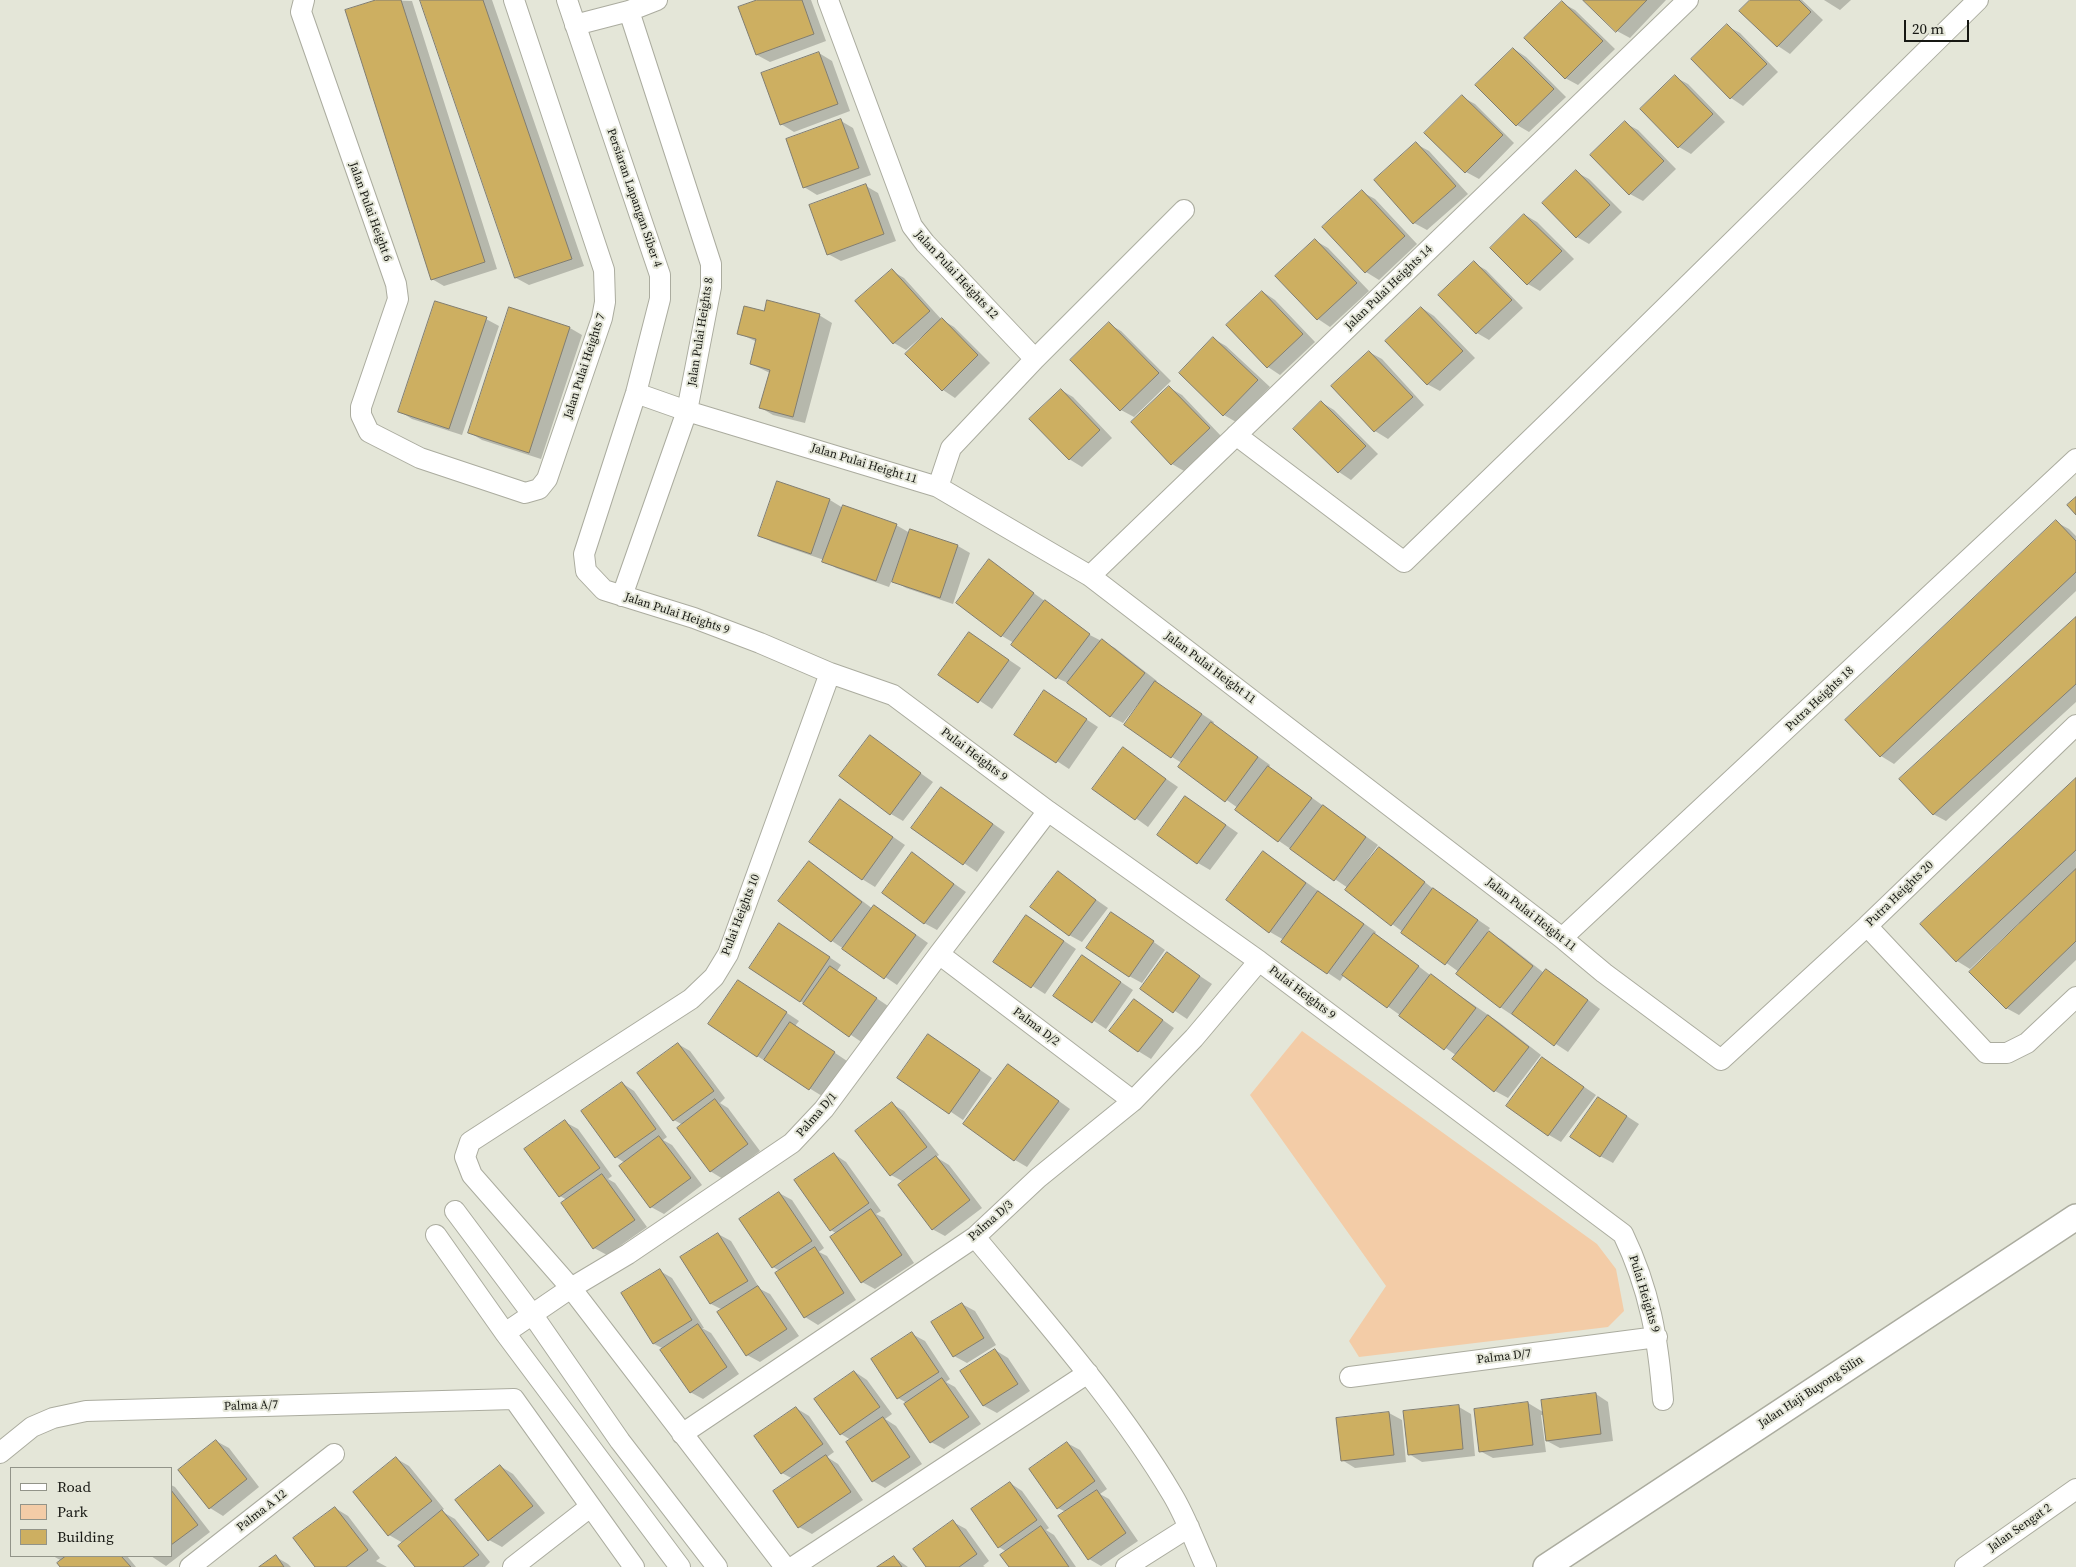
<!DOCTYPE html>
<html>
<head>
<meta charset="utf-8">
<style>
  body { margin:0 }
  #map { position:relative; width:2076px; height:1567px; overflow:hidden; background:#e4e6d8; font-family:"Source Serif 4",serif }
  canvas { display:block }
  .legend { position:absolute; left:10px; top:1467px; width:162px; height:90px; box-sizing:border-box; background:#e4e6d8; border:1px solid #929489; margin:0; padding:6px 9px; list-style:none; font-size:15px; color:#171813 }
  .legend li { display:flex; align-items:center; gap:10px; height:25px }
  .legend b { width:25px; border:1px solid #929489 }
  .scale { position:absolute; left:1904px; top:20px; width:65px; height:22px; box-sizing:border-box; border:2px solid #171813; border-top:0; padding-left:6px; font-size:15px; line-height:18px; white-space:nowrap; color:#171813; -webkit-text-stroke:4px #e4e6d8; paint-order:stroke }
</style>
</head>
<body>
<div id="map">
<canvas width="2076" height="1567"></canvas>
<ul class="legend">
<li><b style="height:6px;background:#fff"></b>Road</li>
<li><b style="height:14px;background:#f3cca7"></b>Park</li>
<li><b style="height:14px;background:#cdaf61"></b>Building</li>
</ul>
<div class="scale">20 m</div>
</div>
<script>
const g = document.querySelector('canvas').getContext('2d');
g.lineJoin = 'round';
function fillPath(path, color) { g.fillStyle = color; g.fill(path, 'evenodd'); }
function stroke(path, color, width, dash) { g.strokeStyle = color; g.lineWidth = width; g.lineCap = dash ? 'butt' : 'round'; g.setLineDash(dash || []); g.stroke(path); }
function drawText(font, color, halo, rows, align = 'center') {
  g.font = font + ' "Source Serif 4",serif'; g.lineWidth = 4; g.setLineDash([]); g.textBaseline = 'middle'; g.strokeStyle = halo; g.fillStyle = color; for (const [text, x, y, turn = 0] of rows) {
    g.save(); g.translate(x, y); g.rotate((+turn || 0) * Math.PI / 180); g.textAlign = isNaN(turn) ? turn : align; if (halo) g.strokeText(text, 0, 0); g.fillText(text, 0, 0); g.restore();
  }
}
fillPath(new Path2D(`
  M1302 1031 1597 1244 1616 1269 1624 1311 1608 1327 1359 1357 1349 1341 1386 1286 1250 1095Z`), '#f3cca7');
fillPath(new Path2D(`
  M380 0 412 1 497 269 444 286 432 279Z
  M421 0H492L584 266 529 285 516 278Z
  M760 0H811L826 41 770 62 757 55 740 7Z
  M1585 0H1666L1630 38 1617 31Z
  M1752 0H1802L1823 20 1790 54 1778 46 1741 11Z
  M1824 0H1851L1840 10Z
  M1562 3 1575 10 1615 49 1578 85 1565 78Z
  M1727 26 1740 33 1778 72 1743 106 1731 98Z
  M1514 49 1526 57 1566 97 1529 132 1517 125Z
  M819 53 832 61 850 111 794 132 781 124Z
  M1675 77 1688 84 1725 122 1691 154 1679 147Z
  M1462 97 1475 104 1514 143 1479 179 1466 172Z
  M841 121 853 128 871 175 817 195 804 187Z
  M1625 123 1638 130 1676 169 1643 201 1630 194Z
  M1416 144 1429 151 1468 194 1427 230 1414 223Z
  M1576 172 1589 179 1622 212 1589 244 1577 237Z
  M866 186 878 193 896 241 841 261 828 254Z
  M1362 192 1375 199 1417 244 1379 280 1366 272 1324 227Z
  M1525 215 1537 222 1574 259 1540 291 1528 284Z
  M1316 241 1328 248 1369 291 1330 327 1318 319Z
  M1474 263 1486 270 1523 308 1489 340 1477 333Z
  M892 271 904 278 941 319 954 327 990 363 955 398 943 390 907 354 927 334 926 333 906 350 894 343Z
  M1263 292 1275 300 1315 342 1280 375 1268 367Z
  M1422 308 1434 316 1475 358 1440 391 1427 384Z
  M765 313 819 315 832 323 805 423 773 415 761 408 770 373 751 364 757 342 738 333Z
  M486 319 499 326 462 435 412 419 399 411Z
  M1109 324 1121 331 1171 381 1134 417 1121 410 1072 360Z
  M570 328 582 335 541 459 482 440 470 433Z
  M1214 339 1226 346 1270 387 1236 422 1224 415Z
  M1369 352 1382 359 1424 405 1388 439 1375 431 1333 386Z
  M1170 388 1182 395 1221 436 1184 471 1172 464Z
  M1061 390 1073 397 1112 438 1082 467 1069 459Z
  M1321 402 1334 410 1378 454 1351 480 1339 472 1295 429Z
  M778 482 830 500 843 508 896 525 910 533 958 546 970 553 953 604 906 588 892 580 889 587 836 568 824 560 772 542 759 535Z
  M2056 522 2069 529 2076 536V591L1894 764 1881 756 1847 721Z
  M989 561 1085 630 1084 632 1115 648 1157 681 1155 683 1214 722 1213 724 1270 765 1269 767 1378 845 1366 862 1367 864 1379 848 1392 856 1436 891 1490 928 1487 932 1502 940 1544 973 1546 971 1559 978 1600 1009 1568 1052 1500 1007 1459 972 1392 924 1348 888 1279 841 1237 810 1238 808 1180 767 1182 763 1172 757 1138 704 1123 723 1110 716 1070 684 1057 678 1014 643 1002 636Z
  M2076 619V702L1946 821 1933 814Z
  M969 633 1021 668 992 709 940 674Z
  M1045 692 1098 727 1069 769 1016 734Z
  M870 737 933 782 903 821 891 814Z
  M1123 749 1178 787 1148 827 1094 788Z
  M2076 780V960L2019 1015 2006 1008 2020 924 2019 923 1970 969 1957 961 1922 924Z
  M942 788 1005 832 977 872 913 828Z
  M1186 797 1238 833 1210 870 1198 863Z
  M841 801 905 845 875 887 862 879Z
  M1264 852 1376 932 1374 935 1387 942 1430 975 1500 1023 1541 1055 1508 1098 1495 1091 1457 1056 1344 975 1340 981 1328 973 1283 941 1284 940 1270 932Z
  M912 854 966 892 937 930 924 923Z
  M809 863 821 870 873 909 875 906 887 914 928 943 897 985 832 941Z
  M1058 873 1108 908 1082 942 1069 935Z
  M1124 921 1165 950 1142 983 1129 976Z
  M1039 924 1076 949 1045 994 995 962Z
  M792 932 841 965 837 971 888 1006 863 1043 800 1001Z
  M1167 954 1212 984 1187 1019 1142 989Z
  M1082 956 1133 990 1106 1029 1055 995Z
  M751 989 799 1021 795 1026 847 1061 822 1096 757 1056Z
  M1135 1000 1174 1028 1151 1059 1138 1051Z
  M929 1035 992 1078 963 1120 899 1077Z
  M678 1044 690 1051 725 1098 720 1103 728 1108 760 1151 723 1179 710 1171 683 1125 674 1120Z
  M1542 1058 1596 1095 1561 1142 1549 1135Z
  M1009 1065 1070 1109 1027 1167 1015 1160Z
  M622 1083 634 1091 667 1137 663 1140 672 1145 702 1185 664 1214 651 1207 625 1163 616 1157Z
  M892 1104 904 1111 939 1155 936 1157 949 1165 982 1208 945 1236 932 1229 904 1182 891 1175Z
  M1611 1106 1639 1124 1613 1163 1600 1156Z
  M565 1122 578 1129 612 1176 608 1179 615 1183 647 1227 607 1255 594 1248 567 1200 560 1196Z
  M834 1154 846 1162 881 1211 876 1214 884 1218 914 1263 875 1289 862 1282 837 1234 831 1230Z
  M779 1193 792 1200 824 1248 819 1252 827 1256 856 1300 818 1325 805 1317 780 1271 773 1267Z
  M718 1234 731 1241 760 1289 770 1294 799 1336 760 1362 747 1355 723 1310 711 1304Z
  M660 1271 672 1278 704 1328H702L711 1333 739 1374 703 1399 690 1392 664 1349 654 1344 623 1294Z
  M962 1304 975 1311 996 1345 967 1363 954 1356Z
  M912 1334 925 1341 950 1379 946 1382 955 1387 981 1424 944 1449 931 1442 907 1403 898 1398Z
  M995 1350 1008 1358 1030 1391 997 1413 984 1406 962 1372Z
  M855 1372 867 1380 892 1414 885 1419 896 1426 922 1464 885 1488 873 1481 851 1440 841 1434Z
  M1596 1394 1608 1402 1613 1441 1560 1448 1547 1441 1544 1415H1541L1546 1452 1493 1458 1480 1451 1476 1410 1528 1403 1543 1412Z
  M1459 1407 1471 1414 1475 1456 1422 1462 1409 1454Z
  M796 1408 809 1416 834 1452 827 1457 838 1464 863 1500 812 1534 799 1527 793 1479 782 1473Z
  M1389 1413 1402 1420 1406 1462 1355 1468 1342 1460 1338 1419Z
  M216 1441 229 1448 259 1487 223 1516 210 1508 180 1470Z
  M1067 1443 1080 1450 1107 1489 1100 1494 1109 1499 1138 1541 1101 1566 1089 1559 1066 1512 1058 1508Z
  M397 1459 409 1466 444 1509 441 1511 455 1519 490 1562 485 1567H417L403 1543 389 1535Z
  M500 1466 513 1474 545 1513 502 1547 489 1540Z
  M1010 1483 1022 1491 1049 1528 1046 1530 1054 1535 1076 1567H1010L1007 1552 999 1547Z
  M171 1485 175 1487 210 1532 166 1566 151 1556H171Z
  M335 1508 348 1516 380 1558 376 1561 387 1567H316Z
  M953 1522 966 1529 989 1561 983 1566 985 1567H928Z
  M53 1556H127L136 1567H62V1561Z
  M276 1557 288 1564 291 1567H262Z
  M894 1557 908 1567H879Z`), '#0003');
const building = new Path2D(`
  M376 0H401L485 262 431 280 345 10Z
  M420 0H483L572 259 515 278Z
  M757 0H802L814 34 756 55 738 7Z
  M1583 0H1647L1616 32Z
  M1750 0H1799L1811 12 1777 47 1739 11Z
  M1562 1 1603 41 1565 79 1524 38Z
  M1727 24 1767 64 1730 99 1691 59Z
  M1513 48 1554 89 1516 126 1475 85Z
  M819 52 838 104 780 125 761 73Z
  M1675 75 1713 114 1678 148 1640 109Z
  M1462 95 1503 135 1465 173 1424 133Z
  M841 119 859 168 803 188 786 139Z
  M1625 121 1664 161 1629 195 1590 155Z
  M1416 142 1456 186 1413 224 1374 180Z
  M1576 170 1610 205 1576 238 1542 203Z
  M866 184 884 234 827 255 809 205Z
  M1362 190 1405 236 1365 273 1322 227Z
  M1524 214 1562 251 1527 285 1490 248Z
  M1315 239 1357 283 1317 320 1275 276Z
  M1474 261 1512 300 1476 334 1438 295Z
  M892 269 930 311 893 344 855 301Z
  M1262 291 1303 334 1267 368 1226 325Z
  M767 300 820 314 793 417 759 408 770 370 750 364 756 339 737 334 744 306 764 311Z
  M435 301 487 317 449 429 398 412Z
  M509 307 570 327 529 453 468 433Z
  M1421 307 1463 351 1427 385 1385 341Z
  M942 318 978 355 942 391 905 354Z
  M1109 322 1159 373 1120 411 1070 360Z
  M1213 337 1258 380 1223 416 1179 373Z
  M1369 351 1413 397 1374 432 1331 386Z
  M1169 386 1210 428 1171 465 1131 422Z
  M1061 389 1100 430 1069 460 1029 419Z
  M1321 401 1366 446 1338 473 1293 429Z
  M777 481 830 499 811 554 758 536Z
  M2076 497V515L2067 505Z
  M843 505 897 524 876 581 822 562Z
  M2056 520 2076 541V572L1880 757 1845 720Z
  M910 529 958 545 940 598 892 582Z
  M989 559 1034 593 1001 637 956 603Z
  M1045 600 1090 634 1056 679 1011 645Z
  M2076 617V684L1933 815 1899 779Z
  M969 632 1009 660 978 703 938 675Z
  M1102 639 1145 673 1110 717 1067 683Z
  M1155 681 1202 714 1171 758 1124 725Z
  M1044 690 1087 719 1056 763 1014 735Z
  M1211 722 1258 757 1225 802 1178 767Z
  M870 735 921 773 890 815 839 776Z
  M1123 747 1166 779 1135 820 1092 789Z
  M1268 766 1312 798 1278 842 1235 810Z
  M2076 778V850L1956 962 1920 924Z
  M941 787 993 824 963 865 911 828Z
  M1185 796 1226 825 1197 864 1157 835Z
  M840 799 893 837 862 880 809 842Z
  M1323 805 1366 837 1334 881 1290 849Z
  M1379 847 1425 882 1391 926 1345 890Z
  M1263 851 1306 883 1269 933 1226 900Z
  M912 852 954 884 924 924 882 893Z
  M809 861 862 902 831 942 778 901Z
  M2076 869V941L2006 1009 1969 972Z
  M1058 871 1096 900 1069 936 1030 907Z
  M1433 888 1478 920 1445 965 1401 933Z
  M1318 891 1364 924 1327 974 1281 942Z
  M874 905 916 935 884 979 842 949Z
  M1111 912 1154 941 1129 977 1086 948Z
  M1026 915 1064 941 1031 988 993 962Z
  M779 923 830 957 800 1002 749 968Z
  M1489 931 1533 966 1500 1008 1456 974Z
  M1374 933 1419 966 1387 1008 1342 975Z
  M1167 952 1200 976 1173 1013 1140 989Z
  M1082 955 1121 982 1092 1023 1053 996Z
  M830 966 877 998 849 1037 803 1004Z
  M1546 969 1588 1000 1554 1046 1512 1014Z
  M1431 974 1476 1008 1444 1050 1399 1016Z
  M738 980 787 1012 757 1057 708 1024Z
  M1134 999 1163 1020 1138 1052 1109 1031Z
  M1488 1015 1529 1047 1494 1092 1452 1059Z
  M790 1022 835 1052 809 1090 764 1060Z
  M928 1034 980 1070 949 1114 897 1078Z
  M678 1043 714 1091 673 1121 637 1073Z
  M1542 1057 1584 1087 1548 1136 1506 1106Z
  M1008 1064 1059 1101 1014 1161 963 1124Z
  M622 1082 656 1129 615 1158 581 1111Z
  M1598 1097 1627 1116 1600 1157 1570 1137Z
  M715 1099 748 1144 710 1172 677 1128Z
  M892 1102 927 1147 890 1176 855 1131Z
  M565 1120 600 1168 559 1197 524 1149Z
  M659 1136 691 1178 650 1208 619 1166Z
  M834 1153 869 1203 830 1231 794 1180Z
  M936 1156 970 1200 932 1230 898 1185Z
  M602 1174 635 1220 593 1249 561 1203Z
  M779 1192 812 1241 772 1268 739 1219Z
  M871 1209 902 1255 861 1283 830 1237Z
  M718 1233 748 1281 710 1304 680 1257Z
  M815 1247 844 1293 804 1318 775 1273Z
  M660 1269 692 1320 653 1344 621 1293Z
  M758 1286 787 1329 746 1356 717 1312Z
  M962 1303 984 1338 953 1357 931 1322Z
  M698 1324 727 1367 690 1393 660 1350Z
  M912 1332 939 1372 897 1399 871 1359Z
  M995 1349 1018 1384 983 1406 960 1371Z
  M854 1371 880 1407 840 1435 814 1399Z
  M942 1378 969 1417 930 1443 904 1404Z
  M1596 1393 1601 1434 1546 1441 1541 1400Z
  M1528 1402 1533 1445 1479 1452 1474 1409Z
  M1459 1405 1463 1449 1408 1455 1403 1411Z
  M796 1407 823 1444 781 1474 754 1436Z
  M1389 1412 1394 1455 1341 1461 1336 1418Z
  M883 1417 910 1457 872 1482 846 1442Z
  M216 1440 247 1479 209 1509 178 1470Z
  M1067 1442 1095 1481 1057 1509 1029 1469Z
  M826 1455 851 1492 798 1528 773 1491Z
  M396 1457 432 1501 388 1536 353 1492Z
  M500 1465 533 1506 488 1541 455 1500Z
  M1010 1482 1037 1520 998 1548 971 1509Z
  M171 1490 198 1525 171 1545Z
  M1097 1490 1126 1533 1088 1560 1058 1516Z
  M335 1507 368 1550 346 1567H315L293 1538Z
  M442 1510 479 1555 463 1567H415L398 1546Z
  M953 1520 977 1554 959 1567H926L913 1549Z
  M1041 1526 1069 1567H1009L1000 1555Z
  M276 1555 284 1567H259Z
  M66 1556H121L131 1567H60L57 1563Z
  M894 1556 902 1567H877Z`);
fillPath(building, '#cdaf61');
stroke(building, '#817d70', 1);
const minor = new Path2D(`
  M304 0 301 12 396 284 398 299 361 407V415L369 432 420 458 525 493 539 489 547 479 602 318 605 302 604 270 514 0
  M567 0 660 275V299L636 393 584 554 586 571 604 590 694 618 760 643 830 673 893 695 1048 811 1259 961 1623 1234C1650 1290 1658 1339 1663 1400
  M828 0 912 226 925 243 1035 359 951 448 938 487
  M575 25 629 11 657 0
  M1035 359 1184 210
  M636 393 687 411 938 487 1090 576 1562 938 1604 973 1721 1060 1867 926 2076 725
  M1236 435 1404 562 1560 411 1978 0
  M1090 576 1688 0
  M622 596 687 411 711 287V264L629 11
  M1867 926 1986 1053H2007L2027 1043 2076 997
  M1562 938 2076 459
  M939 954 1133 1101
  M455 1211 532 1314 620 1441 717 1567
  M436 1235 505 1333 680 1567
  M975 1237C1043 1319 1118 1403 1172 1494 1186 1517 1195 1543 1206 1567
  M505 1333 571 1288 628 1254 792 1143 824 1109 939 954 1048 811
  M1350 1377 1657 1337
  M682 1434 975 1237 1038 1178 1133 1101 1194 1038 1259 961
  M0 1453 32 1427 53 1418 86 1411 514 1399 634 1567
  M190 1567 334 1454
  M513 1567 590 1507
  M785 1567 571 1288 472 1175 465 1157 470 1142 691 999 714 977 728 954 830 673
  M793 1567 1088 1373
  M1126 1567 1189 1527
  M1965 1567 2076 1489`);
const tertiary = new Path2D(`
  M1546 1567 2076 1217`);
stroke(minor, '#abac9f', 22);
stroke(tertiary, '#abac9f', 28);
stroke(minor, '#fff', 20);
stroke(tertiary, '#fff', 25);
drawText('12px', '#171813', '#e4e6d8', [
  ["Persiaran Lapangan Siber 4",634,198,71],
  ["Jalan Pulai Height 6",370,212,70],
  ["Jalan Pulai Heights 12",956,275,47],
  ["Jalan Pulai Heights 14",1389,288,-44],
  ["Jalan Pulai Heights 8",701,332,-81],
  ["Jalan Pulai Heights 7",585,366,-72],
  ["Jalan Pulai Height 11",864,464,17],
  ["Jalan Pulai Heights 9",677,614,18],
  ["Jalan Pulai Height 11",1210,668,37],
  ["Putra Heights 18",1820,699,-43],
  ["Pulai Heights 9",974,755,37],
  ["Putra Heights 20",1900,894,-44],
  ["Pulai Heights 10",741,915,-69],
  ["Jalan Pulai Height 11",1531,915,38],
  ["Pulai Heights 9",1302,993,37],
  ["Palma D/2",1036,1027,37],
  ["Palma D/1",817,1115,-49],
  ["Palma D/3",991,1221,-41],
  ["Pulai Heights 9",1644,1294,73],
  ["Palma D/7",1504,1357,-7],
  ["Jalan Haji Buyong Silin",1811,1392,-33],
  ["Palma A/7",251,1406,-2],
  ["Palma A 12",262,1511,-38],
  ["Jalan Sengat 2",2020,1528,-35]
]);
</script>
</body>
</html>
